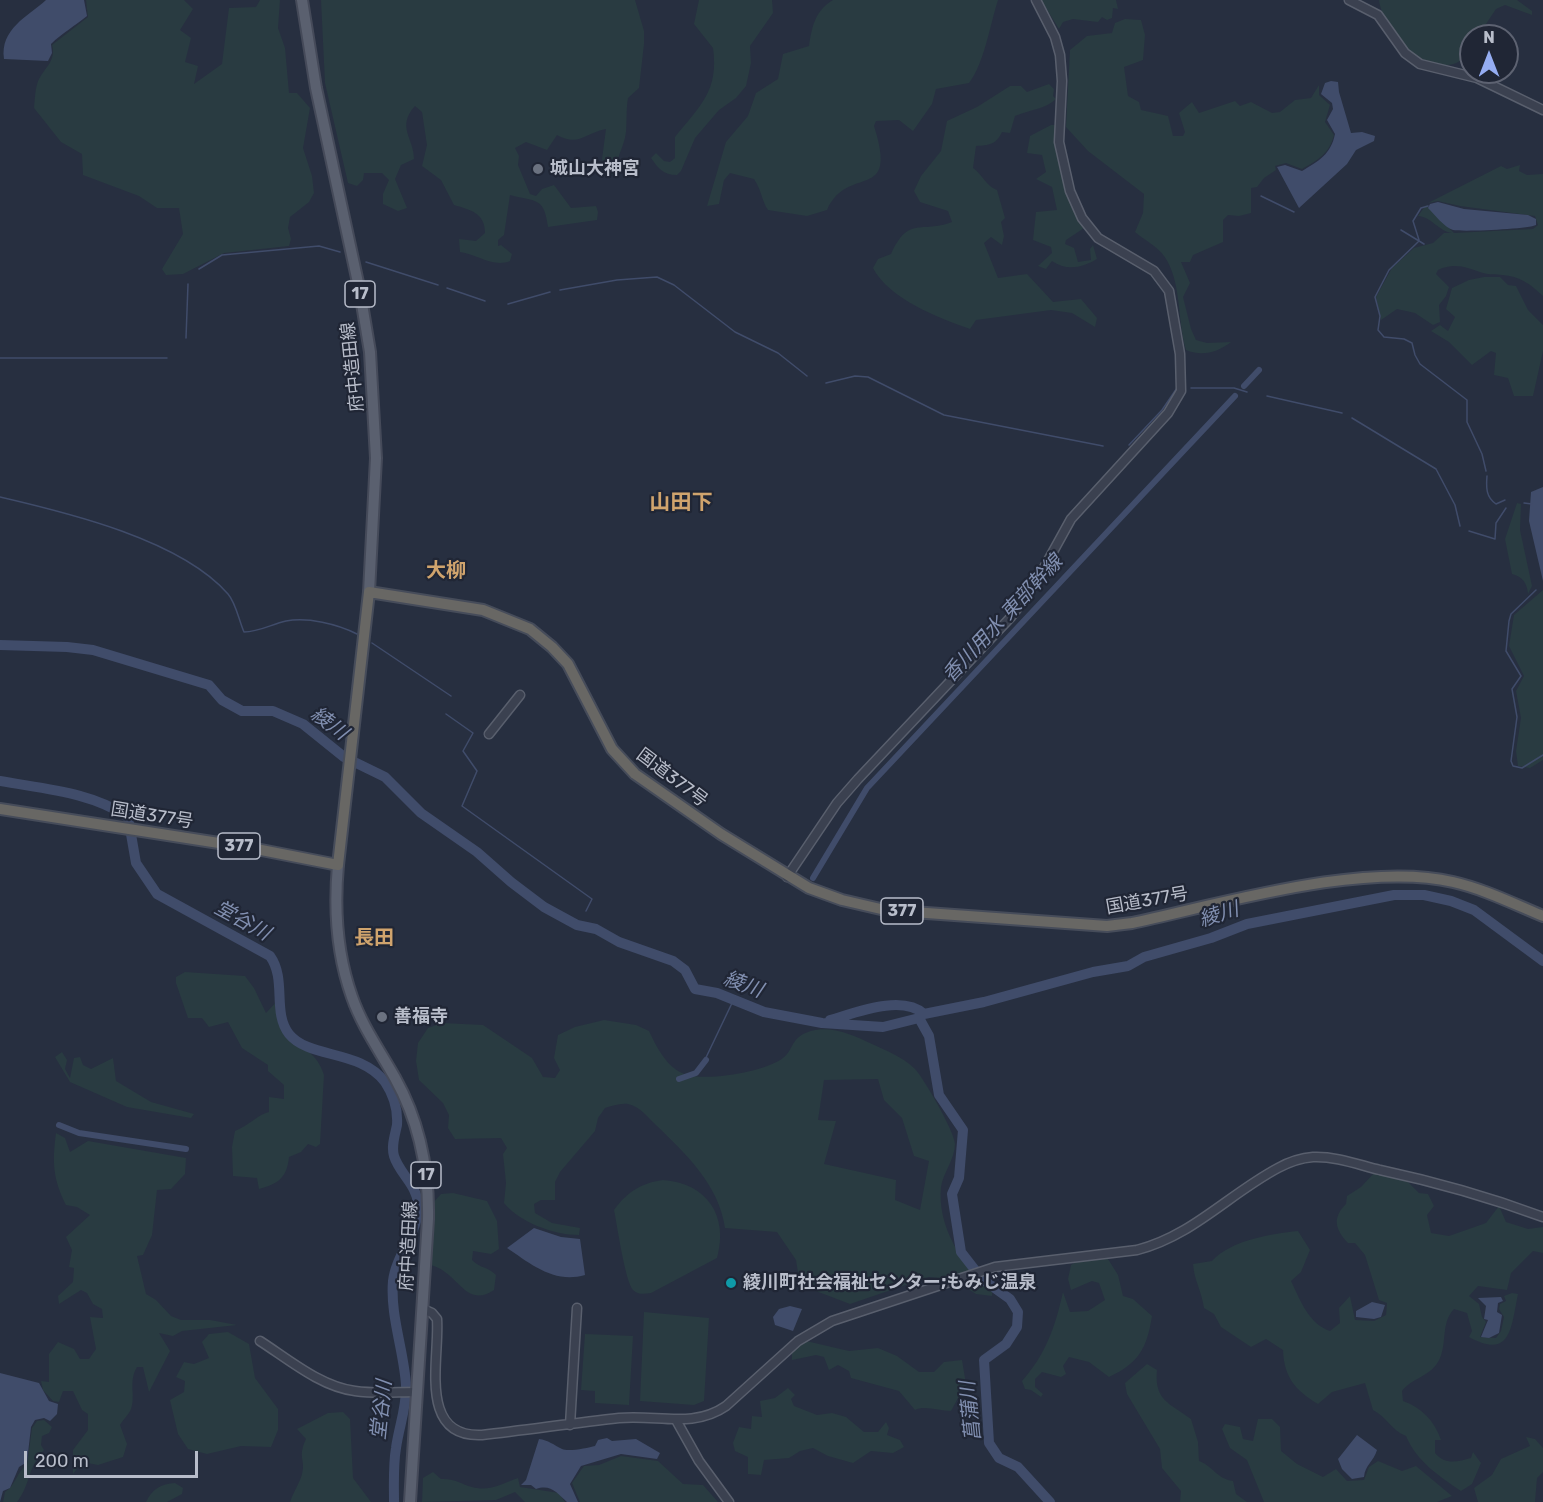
<!DOCTYPE html>
<html>
<head>
<meta charset="utf-8">
<style>
  body { margin:0 }
  #map { position:relative; width:1543px; height:1502px; overflow:hidden; background:#272f40; font-family:Rubik,sans-serif }
  canvas { display:block }
  .north { position:absolute; left:1459px; top:24px; width:60px; height:60px; box-sizing:border-box; background:#202635; border:2px solid #5d6271; border-radius:50%; rotate:0deg; font-size:16px; font-weight:700; line-height:24px; text-align:center; color:#b8bdca }
  .north::after { content:''; display:block; margin:auto; width:21px; height:27px; background:#95adf2; clip-path:polygon(50% 0,100% 100%,50% 72%,0 100%) }
  .scale { position:absolute; left:24px; top:1451px; width:174px; height:27px; box-sizing:border-box; border:3px solid #b8bdca; border-top:0; padding-left:8px; font-size:18px; line-height:21px; white-space:nowrap; color:#b8bdca; -webkit-text-stroke:4px #202635; paint-order:stroke }
</style>
</head>
<body>
<div id="map">
<canvas width="1543" height="1502"></canvas>
<div class="north">N</div>
<div class="scale">200 m</div>
</div>
<script>
const g = document.querySelector('canvas').getContext('2d');
g.lineJoin = 'round';
function fillPath(path, color) { g.fillStyle = color; g.fill(path, 'evenodd'); }
function stroke(path, color, width, dash) { g.strokeStyle = color; g.lineWidth = width; g.lineCap = dash ? 'butt' : 'round'; g.setLineDash(dash || []); g.stroke(path); }
function drawText(font, color, halo, rows, align = 'center') {
  g.font = font + ' Rubik,"Noto Sans JP",sans-serif'; g.lineWidth = 4.5; g.setLineDash([]); g.textBaseline = 'middle'; g.strokeStyle = halo; g.fillStyle = color; for (const [text, x, y, turn = 0] of rows) {
    g.save(); g.translate(x, y); g.rotate((+turn || 0) * Math.PI / 180); g.textAlign = isNaN(turn) ? turn : align; if (halo) g.strokeText(text, 0, 0); g.fillText(text, 0, 0); g.restore();
  }
}
fillPath(new Path2D(`
  M86 0H184L193 9 180 30 191 38 185 62 198 66 194 84 222 64 229 8 256 7 260 0H280L278 28 285 48 289 93H297L310 108 303 148 312 176 314 193 309 202 290 217 288 228 291 239 289 246 224 253 183 274 166 275 162 269 183 234 179 208H157L139 196 83 175 82 154 61 142 34 108C35 99 35 87 39 79 46 66 56 61 52 45L88 17Z
  M321 0H635L644 31V44L639 88 628 98C626 109 627 121 626 132 624 148 615 159 615 175L606 174 602 159 606 129C584 133 580 147 557 135L547 150 526 142 515 148 519 156 518 165 530 194 536 196 542 189 554 185 571 208 596 206 598 212 597 220 548 227C544 197 537 202 510 195L504 235 498 240V246L501 245 512 254 510 261C493 268 477 254 460 252L459 239 476 241 485 233C485 213 471 210 454 205L441 180 422 166 427 145 422 112 415 106C396 127 414 138 414 159L401 165 395 179 407 208 398 211 383 204V194L389 180 382 173H364L363 180 357 186 348 183 325 83Z
  M699 0H772L773 13 750 46 751 63 746 86 736 98 719 110 695 138 681 171 677 175C663 175 658 168 651 158L656 153 664 161 670 162 675 158V137C700 106 719 91 713 48L694 24Z
  M833 0H998C990 25 984 64 969 83L936 89 932 104 913 131 899 120 876 121 874 126C899 204 848 163 827 210L807 216 768 210C762 202 762 191 754 179L730 173 724 180 719 204 707 206 726 142 748 116 756 93 778 79 783 54 809 46C812 26 815 11 833 0Z
  M1041 0H1116L1118 9 1113 8 1112 18 1107 20 1102 17 1098 22 1073 19 1063 22 1059 29Z
  M1379 0H1517L1532 11V15L1505 5 1496 9 1478 36H1471C1471 71 1437 71 1414 54 1399 43 1381 18 1379 0Z
  M1125 19 1141 20 1145 35 1143 60 1124 67 1128 96 1139 102 1141 110 1168 116 1173 136H1183L1185 132 1179 113 1192 102 1199 113 1235 101 1240 106 1251 102 1272 113 1280 112 1295 100 1311 98 1319 85V95L1330 105 1325 122 1334 135C1329 154 1318 160 1302 169L1286 163 1275 166 1276 170 1264 178 1257 187 1251 188V213L1239 216 1228 215 1223 220V242L1193 255 1190 262H1181L1190 283 1183 297 1191 329 1196 340 1207 343 1231 342C1218 352 1203 357 1186 350 1177 320 1182 281 1164 256 1158 247 1143 239 1135 232L1143 213 1144 194 1088 151 1066 127 1070 50 1087 36 1112 33 1115 23Z
  M1049 84 1054 89 1053 96 1056 99C1046 109 1029 110 1015 116L1010 133 1002 132C996 145 989 145 976 146L973 168C983 175 985 185 997 190L1005 218 1001 222 1004 236 1002 245 991 237 984 243 998 278 1027 274 1053 302 1081 299 1097 318 1095 327 1072 313 1051 310 976 320 970 329C939 318 889 299 873 268L878 259 891 254C909 215 920 234 952 222L948 211 920 202 914 191 921 176 941 151 947 121 977 107 1010 86H1021L1027 92Z
  M1051 125H1055C1057 163 1065 195 1084 228L1066 240 1065 244 1074 248 1078 262 1091 260 1090 249 1093 245 1097 259C1082 268 1066 271 1052 261L1046 269 1038 266 1052 253 1051 247 1033 240 1036 212 1057 210 1052 187 1036 179 1046 172 1042 155 1027 153 1030 136Z
  M1520 165 1519 171 1527 175 1543 174V296C1530 284 1520 276 1502 275 1496 274 1489 275 1483 273 1467 268 1455 262 1438 270L1436 274 1449 287 1446 296 1439 305 1440 322 1433 325 1415 313 1397 309 1381 320 1376 297 1392 268 1414 248 1433 243 1444 233H1452C1438 231 1432 217 1418 216L1426 205 1454 233 1533 229 1538 225 1535 216 1460 206 1438 201 1428 203 1501 166 1507 169Z
  M1484 277H1500L1508 285 1516 286 1528 310 1543 325V351L1533 396H1514L1508 378 1494 375 1496 353 1491 351 1472 365 1449 342 1431 331 1440 325 1448 331 1455 317 1446 309 1452 288 1469 280Z
  M1517 503 1521 504 1520 530 1532 586 1528 594C1527 583 1523 577 1512 574L1505 539Z
  M1543 590V760L1530 768 1518 766 1516 751 1521 718 1516 691 1524 676 1509 646 1514 615Z
  M185 972 245 976 254 988 266 1013 279 999C280 1011 280 1022 286 1032 296 1049 315 1047 324 1075L320 1144 316 1147 308 1144 301 1152 289 1157C287 1178 278 1184 259 1189L257 1178 233 1176 232 1147 235 1131C248 1126 259 1114 269 1112V1097L284 1099V1085L268 1071V1065L242 1048 228 1022 209 1027 202 1018H188L176 983V977Z
  M604 1020 636 1025 649 1031C656 1046 666 1066 682 1073 702 1083 765 1072 783 1058 794 1050 790 1037 811 1031 830 1025 854 1035 872 1044 887 1051 903 1057 915 1069 923 1077 955 1132 955 1144 955 1159 943 1173 941 1187 937 1226 962 1267 992 1288V1296L976 1294 954 1280 929 1277 850 1304 800 1285 796 1260 777 1232 725 1228C719 1185 686 1154 657 1126 648 1118 640 1106 628 1104 620 1103 612 1106 605 1108L598 1118 595 1131 560 1172 555 1182V1200H541L534 1204 535 1213 552 1223 580 1228 579 1235C554 1235 519 1222 504 1203L506 1183 503 1154 507 1148 501 1138 455 1139 448 1128 449 1115 443 1103 419 1080 416 1061 418 1043 428 1028 442 1023 483 1025 532 1058 543 1077 555 1078 560 1070 554 1058 558 1035 575 1027ZM878 1079 884 1100 902 1118 914 1156 929 1161 920 1210 895 1200 896 1180 824 1164 836 1121 818 1120 824 1080Z
  M62 1052 67 1060 65 1069 70 1078 74 1058 80 1057 83 1065 91 1069 113 1058 116 1081 151 1102 194 1114 191 1118 127 1107 70 1082 55 1057Z
  M56 1133 65 1138 70 1152 88 1141 186 1158 185 1174 171 1189 157 1190 152 1235 143 1255 137 1256 146 1294 156 1300 171 1316 181 1320H210L237 1325 182 1331 173 1336 159 1333 170 1351 149 1392 143 1367H137C128 1382 136 1396 131 1409 129 1414 123 1420 120 1425L127 1444 123 1457 98 1465 82 1462 73 1474V1450L88 1430V1414L82 1410 73 1391H63L59 1402 53 1401 43 1390 41 1381 49 1382V1354L58 1342 74 1349 80 1359H89L96 1349 90 1317 103 1318 102 1309 93 1304 87 1293 81 1290 59 1304 58 1296 73 1282 74 1268 69 1267 72 1250 66 1237 90 1215 77 1207 66 1205C53 1179 52 1163 56 1133Z
  M1374 1173 1405 1179 1419 1193 1428 1194 1434 1206 1427 1215 1431 1233 1449 1236 1486 1223 1499 1206 1506 1222 1528 1229 1543 1227V1253L1533 1251 1511 1273 1507 1290 1478 1286 1469 1296 1479 1304 1482 1317 1486 1322 1480 1337 1496 1338 1501 1331 1504 1317 1499 1309 1500 1304 1506 1301 1504 1296 1512 1293 1518 1294C1511 1328 1511 1360 1469 1337L1472 1331 1467 1313 1454 1309C1440 1323 1448 1346 1438 1362 1429 1377 1412 1378 1402 1391L1403 1401C1422 1408 1434 1420 1441 1440H1435V1453C1445 1465 1457 1462 1471 1458L1473 1452 1481 1463 1472 1484 1461 1491C1439 1476 1417 1462 1406 1436 1391 1430 1387 1417 1373 1410L1365 1383 1332 1392 1318 1404C1295 1390 1284 1377 1283 1350L1266 1339 1251 1347 1221 1327 1214 1314 1204 1308C1202 1292 1194 1280 1193 1264L1212 1261C1231 1240 1271 1234 1298 1231L1310 1250 1301 1272 1291 1281C1300 1300 1309 1324 1330 1331L1340 1323 1339 1308 1350 1296 1355 1320 1374 1321 1386 1315 1387 1303 1379 1300 1365 1255 1355 1243H1348C1335 1229 1332 1218 1346 1204L1347 1196 1361 1187Z
  M663 1180C707 1183 729 1216 717 1258L651 1293C644 1294 638 1295 633 1290 625 1281 617 1224 614 1210 627 1192 641 1183 663 1180Z
  M453 1193 487 1201 497 1221 499 1249 491 1254 473 1251 472 1260C479 1268 489 1267 496 1275L494 1290C470 1306 461 1283 445 1272 440 1268 434 1266 428 1264L431 1205 441 1194Z
  M1108 1259 1118 1275 1123 1296 1133 1299 1152 1316C1147 1348 1139 1363 1109 1377L1089 1362 1069 1357 1063 1366 1066 1374 1061 1377 1042 1372 1035 1379V1387L1043 1394 1041 1397 1031 1390 1025 1389 1022 1381C1046 1354 1055 1327 1063 1292L1070 1312 1088 1311 1105 1300 1099 1283 1092 1281 1071 1290 1068 1279 1071 1265 1079 1260Z
  M644 1312 709 1318 704 1401 694 1405 640 1401Z
  M228 1332 249 1344 255 1378 278 1409V1430L271 1447 241 1446 207 1454 188 1449 178 1434 170 1400 184 1392 185 1381 176 1377 184 1362 194 1364 209 1358 202 1342 209 1334Z
  M585 1334 633 1336 629 1405 595 1403V1391L581 1390Z
  M806 1341 849 1351 878 1348 897 1356 919 1372H934L944 1362 962 1360 968 1396 958 1398 951 1411C940 1411 924 1405 915 1410L899 1391 851 1378 849 1371 838 1365 829 1370 824 1357 816 1355 792 1360V1352Z
  M1147 1364 1157 1370C1154 1400 1169 1403 1191 1419L1198 1442 1199 1461C1213 1466 1217 1479 1233 1481L1236 1494 1247 1502H1180L1181 1491 1162 1468 1160 1449 1127 1394 1125 1383Z
  M788 1388 795 1395 791 1399 794 1406 817 1415 832 1413 846 1417 864 1432H878L886 1422 889 1428 887 1435 900 1440 904 1447 893 1453 871 1451 853 1463 828 1456 813 1448 800 1451 789 1458 764 1460 761 1475 748 1474V1457L735 1451 733 1443 739 1427 751 1429 752 1416 762 1417 760 1401 775 1398Z
  M343 1412 350 1419 353 1478 371 1502H290C293 1493 301 1480 302 1474 306 1459 297 1458 306 1439L297 1429 328 1413Z
  M1258 1419H1272L1280 1427 1281 1451 1297 1464 1323 1477 1336 1469 1347 1481 1364 1480 1369 1467 1378 1461 1402 1471 1416 1466 1452 1496 1437 1502H1264L1247 1460 1230 1448 1222 1429 1225 1424 1240 1427 1243 1439 1253 1441Z
  M44 1420 52 1427 49 1433 42 1436 41 1445 44 1450C27 1468 31 1484 17 1502H3L5 1492C16 1485 17 1471 27 1465L32 1428 37 1421Z
  M1526 1437 1535 1439 1543 1448V1472L1537 1478 1535 1502H1478L1474 1488 1492 1475 1501 1459 1530 1446Z
  M621 1456 658 1461 683 1484 703 1485 718 1502H580L572 1483 584 1466 599 1465Z
  M433 1472 441 1479C454 1478 461 1484 472 1487 489 1492 504 1483 518 1478L520 1487 559 1493 565 1502H525L515 1492 496 1500 422 1502 423 1478Z
  M175 1483 183 1488 182 1494 167 1502H146C152 1489 161 1484 175 1483Z`), '#293b41');
fillPath(new Path2D(`
  M46 0H84L87 16C75 26 62 33 51 44L52 53 48 61 4 59C0 29 27 17 46 0Z
  M1331 81 1338 82 1339 92 1351 133 1362 132 1375 136 1374 141 1356 150 1347 164 1299 208 1277 167 1285 165 1302 171C1319 161 1331 154 1335 134L1327 120 1333 109 1332 103 1321 94 1325 83Z
  M1438 202 1464 209 1528 215 1536 219V225C1528 229 1464 232 1453 230 1444 227 1434 214 1428 208L1430 204Z
  M1543 487V581L1529 521 1531 492Z
  M534 1228 561 1237 580 1239 585 1275C554 1284 531 1264 507 1248Z
  M1501 1297 1503 1301 1498 1303 1497 1312 1502 1315 1499 1333 1489 1338 1481 1337 1488 1320 1484 1319 1486 1306 1478 1298Z
  M1372 1302 1385 1305 1381 1317 1374 1319 1356 1317V1311Z
  M790 1306 802 1309 793 1331 775 1325 773 1317 779 1309Z
  M0 1373 39 1383 49 1401 58 1404 57 1414 50 1421 44 1418 35 1420 31 1427 27 1462 19 1467 10 1488 3 1491 0 1502Z
  M1357 1435 1377 1450C1374 1461 1365 1465 1364 1477L1352 1479 1342 1469 1338 1459Z
  M607 1438 612 1441 636 1439 660 1453 657 1459 621 1454 581 1466 570 1484 578 1502H567C557 1493 551 1484 536 1489L531 1485H521L526 1480 539 1439C548 1440 554 1445 562 1449 568 1452 588 1448 595 1446L598 1440Z`), '#404c6a');
stroke(new Path2D(`
  M1261 196 1294 212
  M1401 230 1424 244
  M1419 240 1413 221 1421 208 1428 206
  M1418 242 1389 270 1375 297 1380 316 1378 330 1384 337 1404 339 1412 343 1415 355 1420 364 1467 400V422L1482 454 1486 471
  M366 262 438 285
  M199 269 222 255 319 246 340 252
  M447 288 485 301
  M560 290 617 280 657 277 674 285 735 332 778 353 807 376
  M508 304 550 292
  M186 338 188 284
  M0 358H167
  M826 383 855 376 868 377 944 415 1103 446
  M1191 388H1234L1247 392
  M1267 396 1342 413
  M1352 418 1436 469 1455 505 1460 526
  M1129 445 1162 410 1177 388
  M1487 476C1486 488 1486 497 1496 504L1505 500
  M0 497C69 513 181 540 228 594 236 603 239 621 244 632 259 632 272 624 286 621 308 617 337 624 357 634
  M1524 503 1532 504
  M1469 531 1495 539 1496 523 1506 508
  M1536 590 1511 614 1509 621 1506 651 1521 676 1512 689 1517 717 1511 761 1513 766 1522 768 1543 755
  M372 643 451 696
  M446 714 473 733 463 751 477 771 462 806 592 899 586 911
  M701 1068 733 1001`), '#404c6a', 1.5);
stroke(new Path2D(`
  M1244 386 1259 370
  M813 878 867 788 1235 396
  M679 1079 696 1073 706 1060
  M59 1125 79 1133 186 1149`), '#404c6a', 6);
stroke(new Path2D(`
  M0 645 67 647 93 650 209 685 222 700 242 711H273L303 724 344 757 385 777 421 813 477 852 511 882 544 907 577 925 596 929 619 942 673 961 685 970 695 989 717 993 764 1012 822 1023 883 1027 919 1018 924 1014 984 1002 1093 972 1128 966 1144 957 1211 938 1247 924 1394 895H1424L1451 901 1474 910 1543 961
  M0 781C44 789 91 792 128 817L136 863 157 894 270 956C287 980 272 1012 289 1034 309 1059 360 1049 385 1082 393 1094 398 1110 397 1125 395 1135 391 1146 394 1156 399 1173 417 1185 418 1204 420 1231 396 1254 393 1281 390 1316 404 1351 406 1385 407 1407 399 1426 396 1448 393 1466 394 1484 394 1502
  M919 1018 929 1036 939 1095 963 1130 959 1178 952 1194 961 1252 982 1279 1010 1299 1018 1312 1017 1327 1006 1344 984 1360 989 1443 999 1458 1018 1467 1050 1502
  M830 1020C855 1013 902 994 924 1014`), '#404c6a', 10);
const tertiary = new Path2D(`
  M1349 0 1378 15 1405 53 1420 64 1477 78 1543 110
  M489 734 520 695
  M787 877 837 803 858 779 1011 617 1034 586 1071 519 1168 413 1181 391 1180 354 1169 291 1154 271 1098 238 1082 218 1070 191 1059 142 1062 81 1060 55 1055 37 1036 0
  M423 1309 432 1313 437 1319C440 1358 417 1438 482 1435 527 1430 573 1423 619 1418 656 1414 693 1429 726 1406L798 1341 832 1321 995 1267 1137 1250C1192 1236 1229 1194 1278 1168 1289 1162 1300 1158 1313 1157 1336 1156 1359 1165 1380 1170 1436 1182 1489 1197 1543 1217
  M260 1341C288 1359 321 1387 355 1391 375 1394 396 1392 417 1392
  M676 1420 699 1461 729 1502
  M570 1425 577 1308`);
const primary = new Path2D(`
  M302 0 316 88 360 292 370 352 376 458 369 592
  M338 865C334 909 337 955 352 997 362 1026 380 1051 395 1078 419 1121 429 1170 428 1219L410 1502`);
const trunk = new Path2D(`
  M0 809 251 848 338 865 369 592 483 610 530 629 552 647 568 664 612 749 635 774 721 834 809 888 842 900 885 910 1107 926 1132 923C1221 904 1365 861 1453 882 1484 889 1514 904 1543 916`);
stroke(tertiary, '#595f6d', 11);
stroke(primary, '#454a59', 14);
stroke(trunk, '#464c5a', 14);
stroke(tertiary, '#3b4150', 8);
stroke(primary, '#5a606f', 10);
stroke(trunk, '#686764', 10);
for (const [x, y, r, color] of [
  [538,169,6,"#6b7280"],
  [382,1017,6,"#6b7280"],
  [731,1283,6,"#0f9aa8"]
]) { const dot = new Path2D(); dot.arc(x, y, r, 0, 2 * Math.PI); g.fillStyle = color; g.fill(dot); stroke(dot, '#202635', 2); }
for (const [x, y, w] of [
  [360,294,30],
  [239,846,42],
  [902,911,42],
  [426,1175,30]
]) { const box = new Path2D(); box.roundRect(x - w / 2, y - 13, w, 26, 4.5); g.fillStyle = '#202635'; g.fill(box); stroke(box, '#b8bdca', 1.5); }
drawText('bold 16px', '#b8bdca', null, [
  ["17",360,294],
  ["377",239,846],
  ["377",902,911],
  ["17",426,1175]
]);
drawText('bold 18px', '#b8bdca', '#202635', [
  ["城山大神宮",550,169],
  ["善福寺",394,1017],
  ["綾川町社会福祉センター;もみじ温泉",743,1283]
], 'left');
drawText('18px', '#b8bdca', '#202635', [
  ["府中造田線",353,367,-96],
  ["国道377号",672,778,37],
  ["国道377号",152,816,9],
  ["国道377号",1147,901,-10],
  ["府中造田線",409,1246,-87]
]);
drawText('bold 20px', '#d0a46d', '#202635', [
  ["大柳",446,571],
  ["長田",374,938]
]);
drawText('italic 20px', '#818fb0', '#202635', [
  ["香川用水 東部幹線",1003,619,-47],
  ["綾川",329,724,37],
  ["綾川",1219,915,-17],
  ["堂谷川",242,921,29],
  ["綾川",743,985,20],
  ["堂谷川",382,1410,-84],
  ["菖蒲川",971,1411,-96]
]);
drawText('bold 21px', '#d0a46d', '#202635', [
  ["山田下",681,503]
]);
</script>
</body>
</html>
